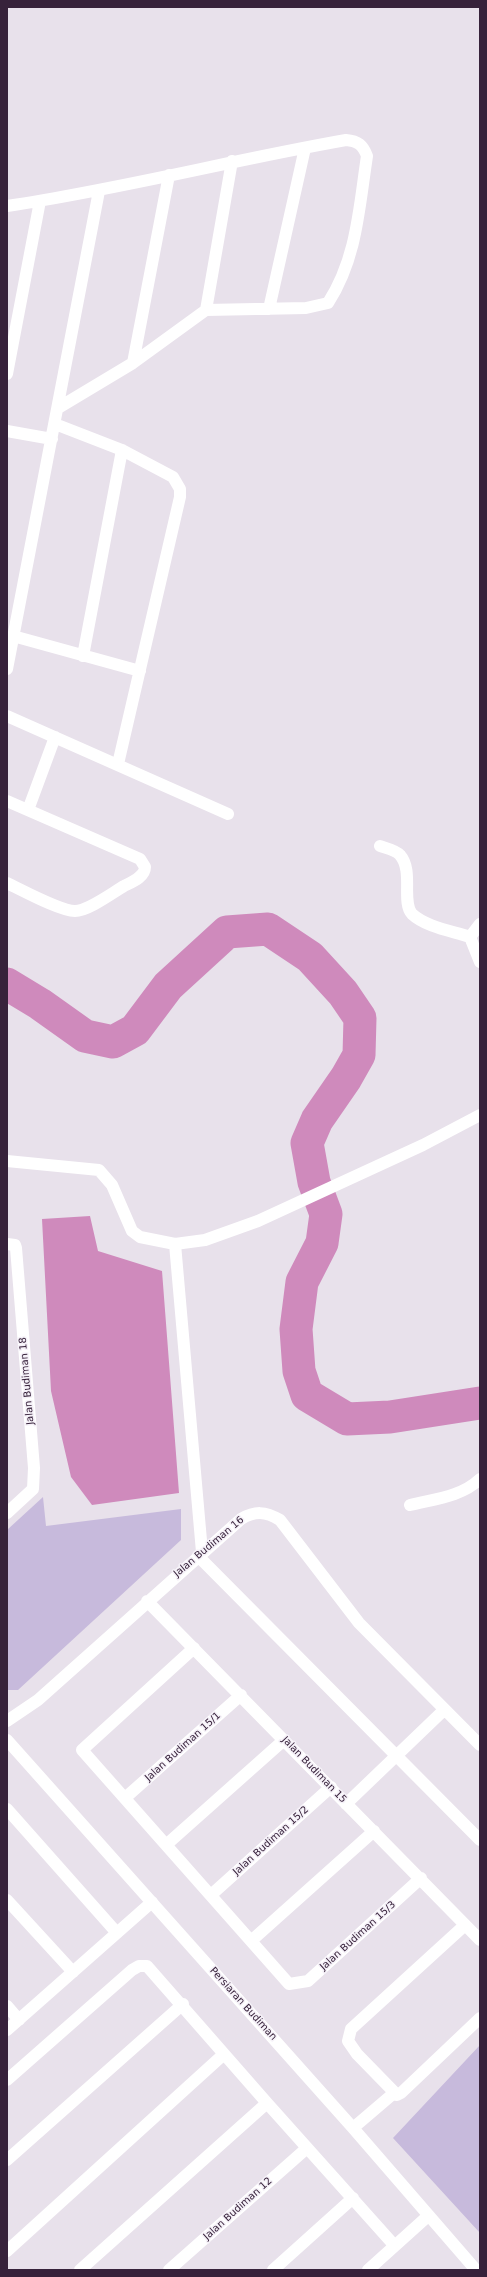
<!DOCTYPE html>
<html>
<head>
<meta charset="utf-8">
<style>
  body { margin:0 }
  #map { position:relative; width:487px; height:2277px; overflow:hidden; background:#e8e1eb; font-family:"DejaVu Sans",sans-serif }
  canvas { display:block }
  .frame { position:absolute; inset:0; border:8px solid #37223b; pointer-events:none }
</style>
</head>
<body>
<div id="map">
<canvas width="487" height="2277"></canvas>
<div class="frame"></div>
</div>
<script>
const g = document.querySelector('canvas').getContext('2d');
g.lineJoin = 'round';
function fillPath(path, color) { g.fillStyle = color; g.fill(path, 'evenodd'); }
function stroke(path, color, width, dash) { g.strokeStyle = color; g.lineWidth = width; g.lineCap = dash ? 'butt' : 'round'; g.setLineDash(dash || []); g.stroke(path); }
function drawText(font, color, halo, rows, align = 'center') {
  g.font = font + ' "DejaVu Sans",sans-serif'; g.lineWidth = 3; g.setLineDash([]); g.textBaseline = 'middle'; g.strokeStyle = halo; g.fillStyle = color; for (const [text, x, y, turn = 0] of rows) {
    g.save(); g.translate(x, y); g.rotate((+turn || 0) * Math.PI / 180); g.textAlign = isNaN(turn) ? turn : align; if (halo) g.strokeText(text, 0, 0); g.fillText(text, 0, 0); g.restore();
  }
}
fillPath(new Path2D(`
  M43 1497 46 1526 181 1509V1540L18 1690H7V1530Z
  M480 2045V2233L393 2138Z`), '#c7badc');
fillPath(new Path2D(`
  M90 1216 98 1251 162 1271 179 1493 92 1505 71 1477 51 1391 42 1219Z`), '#cf8abc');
stroke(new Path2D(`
  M7 984 40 1004 85 1036 113 1042 135 1030 168 986 227 932 268 929 310 957 343 993 360 1018 359 1055 346 1078 317 1120 307 1143 314 1182 326 1214 322 1243 302 1282 296 1329 299 1371 307 1395 347 1419 390 1417 480 1403`), '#cf8abc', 33);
stroke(new Path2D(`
  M7 206C121 189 232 160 346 140 358 141 363 145 367 156 359 208 357 258 328 303L306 308 206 310 133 363 58 408
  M269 309 305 148
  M206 310 232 161
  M133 363 169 175
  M7 374 40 201
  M55 424 122 450 173 477 180 489V497L118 764
  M7 431 52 439
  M13 636 140 671
  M83 656 122 450
  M7 669 99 191
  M7 716 228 814
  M7 801 140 859 145 867C145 877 132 882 124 886 112 893 88 911 75 911 60 911 22 890 7 883
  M28 810 55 737
  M380 846C385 848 396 850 400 855 414 871 401 902 412 914 426 927 452 931 470 937
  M480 924 470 937 480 962
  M7 1161 99 1170 112 1185 132 1231 140 1237 175 1244 205 1240 258 1221 423 1145 480 1115
  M7 1244 15 1245 16 1248 34 1468 33 1489 7 1513
  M175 1244 202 1552
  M410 1505C434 1499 461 1497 480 1479
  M198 1556 480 1840
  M147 1601 480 1940
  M194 1648 82 1750 289 1984 308 1981 421 1878
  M7 1721 38 1700 241 1519C255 1511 265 1511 280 1520L359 1623 480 1745
  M7 1740 353 2128 476 2270
  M125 1798 241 1695
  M346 1804 444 1710
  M7 1809 117 1933
  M166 1845 284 1740
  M211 1895 331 1787
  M7 1900 73 1972
  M465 1925 351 2029 348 2041 357 2054 397 2095 401 2093 480 2018
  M251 1941 374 1831
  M7 2006 19 2020
  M7 2030 152 1902
  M7 2080 132 1970 139 1966H147L267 2103 394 2245
  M353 2128 394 2093
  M7 2160 183 2004
  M7 2251 224 2054
  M80 2270 267 2103
  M169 2270 307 2148
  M273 2270 353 2198
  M368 2270 428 2216`), '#fff', 12);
drawText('10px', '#37223b', '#f5f1f8', [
  ["Jalan Budiman 18",27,1381,-95],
  ["Jalan Budiman 16",209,1547,-40],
  ["Jalan Budiman 15/1",183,1747,-42],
  ["Jalan Budiman 15",314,1770,46],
  ["Jalan Budiman 15/2",271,1841,-42],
  ["Jalan Budiman 15/3",358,1936,-42],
  ["Persiaran Budiman",243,2004,48],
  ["Jalan Budiman 12",238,2209,-42]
]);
</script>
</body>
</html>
